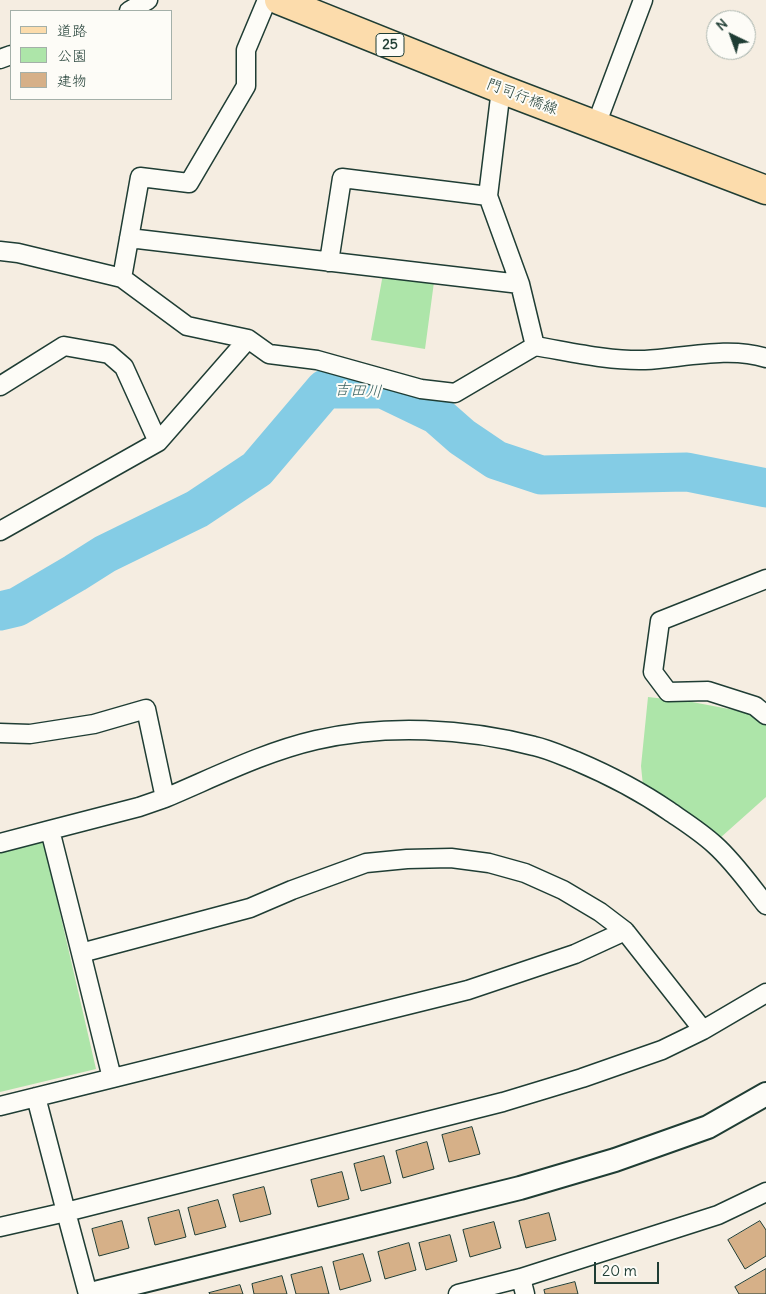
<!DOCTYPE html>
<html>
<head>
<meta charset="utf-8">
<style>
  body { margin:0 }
  #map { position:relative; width:766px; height:1294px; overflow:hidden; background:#f5ede1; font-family:Delius,"Klee One",sans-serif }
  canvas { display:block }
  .legend { position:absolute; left:10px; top:10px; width:162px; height:90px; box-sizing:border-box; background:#fdfcf7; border:1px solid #a4b0a9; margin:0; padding:6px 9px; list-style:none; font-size:15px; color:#1f3d34 }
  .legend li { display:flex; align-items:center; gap:10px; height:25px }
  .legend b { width:25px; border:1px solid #a4b0a9 }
  .north { position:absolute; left:706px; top:10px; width:50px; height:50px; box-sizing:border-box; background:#fdfcf7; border:1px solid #a4b0a9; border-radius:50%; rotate:318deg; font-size:14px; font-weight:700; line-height:20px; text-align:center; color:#1f3d34 }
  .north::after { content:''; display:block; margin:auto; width:18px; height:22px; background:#1f3d34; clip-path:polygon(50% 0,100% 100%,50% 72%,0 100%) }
  .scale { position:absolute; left:594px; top:1262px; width:65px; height:22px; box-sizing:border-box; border:2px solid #1f3d34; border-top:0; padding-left:6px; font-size:15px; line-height:18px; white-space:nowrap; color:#1f3d34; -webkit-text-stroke:4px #fdfcf7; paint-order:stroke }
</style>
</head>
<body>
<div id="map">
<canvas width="766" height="1294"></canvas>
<ul class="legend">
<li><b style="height:6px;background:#fcdcac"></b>道路</li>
<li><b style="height:14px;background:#ade5a9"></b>公園</li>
<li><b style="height:14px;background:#d6b088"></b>建物</li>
</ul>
<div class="north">N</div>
<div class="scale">20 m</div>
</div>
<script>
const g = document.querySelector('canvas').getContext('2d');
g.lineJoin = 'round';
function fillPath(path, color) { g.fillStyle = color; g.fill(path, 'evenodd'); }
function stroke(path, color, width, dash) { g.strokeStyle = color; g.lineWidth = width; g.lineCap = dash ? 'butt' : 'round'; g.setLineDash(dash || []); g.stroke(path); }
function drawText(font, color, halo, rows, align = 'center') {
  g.font = font + ' Delius,"Klee One",sans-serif'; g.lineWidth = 4; g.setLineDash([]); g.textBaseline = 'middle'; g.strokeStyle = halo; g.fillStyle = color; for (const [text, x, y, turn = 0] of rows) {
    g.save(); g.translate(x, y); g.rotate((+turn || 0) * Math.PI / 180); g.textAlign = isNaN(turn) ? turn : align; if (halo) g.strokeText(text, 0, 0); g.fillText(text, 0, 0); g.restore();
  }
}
fillPath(new Path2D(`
  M383 274 434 282 425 349 371 340Z
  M648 697 692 702 745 712 766 725V797L720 838 643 786 641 766Z
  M43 839 96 1069 0 1092V850Z`), '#ade5a9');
stroke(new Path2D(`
  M0 611 17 607 75 573 105 554 197 509 257 469 325 389H383L437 415 462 437 496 460 541 475 687 472 766 488`), '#84cce5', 39);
const building = new Path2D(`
  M472 1127 480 1154 449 1162 442 1135Z
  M427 1142 434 1169 403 1178 396 1151Z
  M384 1156 391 1183 361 1191 354 1164Z
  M342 1172 349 1199 318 1207 311 1180Z
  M264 1187 271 1214 240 1222 233 1195Z
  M218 1200 226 1227 195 1235 188 1208Z
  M179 1210 186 1237 155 1245 148 1218Z
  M549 1213 556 1240 526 1248 519 1221Z
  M122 1221 129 1248 99 1256 92 1229Z
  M760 1221 766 1230V1256L745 1269 728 1240Z
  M494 1222 501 1248 470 1257 463 1230Z
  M450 1235 457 1261 426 1270 419 1243Z
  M409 1243 416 1270 385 1279 378 1252Z
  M363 1254 371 1281 340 1290 333 1262Z
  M322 1267 329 1294H296L291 1275Z
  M766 1269V1294H739L735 1287Z
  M282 1276 287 1294H254L252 1284Z
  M575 1282 578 1294H545L544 1290Z
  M240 1285 243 1294H210L209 1293Z`);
fillPath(building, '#d6b088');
stroke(building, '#1f3d34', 1);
const minor = new Path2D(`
  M129 11 148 0
  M0 59 11 55
  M596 125 643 0
  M129 238 520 284
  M0 251 18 253 122 278 187 326 248 339 269 354 317 360 421 389 455 393 535 346 520 284 488 196 501 89
  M329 262 342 178 488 196
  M122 278 140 177 189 183 246 86V50L267 0
  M535 346C571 352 608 361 645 360 682 358 730 346 766 358
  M0 386 64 346 109 354 124 367 158 442
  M0 531 158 442 248 339
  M766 579 660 621 653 672 668 692 708 691 755 706 766 715
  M0 733 30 734 94 724 146 709 165 798 139 807 50 830
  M165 798C215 777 264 752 316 740 386 724 465 728 534 746 548 749 563 756 576 761 609 775 640 791 669 811 685 822 701 832 715 845 734 862 750 885 766 905
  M0 843 50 830 81 953
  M112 1078 81 953 250 908 292 890 366 863 407 859 451 858 489 863 525 873 563 890 600 912 625 931
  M0 1106 468 990 575 954 625 931 703 1030 766 993
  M0 1227 66 1212 36 1097
  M521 1278 525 1294
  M88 1294 66 1212 503 1102 582 1078 662 1050 703 1030
  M458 1294 521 1278 718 1215 766 1192`);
const tertiary = new Path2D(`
  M91 1294 520 1188 615 1160 708 1127 766 1094`);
const primary = new Path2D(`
  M279 0 501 89 766 190`);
stroke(minor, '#1f3d34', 21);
stroke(tertiary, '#1f3d34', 26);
stroke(primary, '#1f3d34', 31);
stroke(minor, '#fdfcf7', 18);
stroke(tertiary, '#fdfcf7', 22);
stroke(primary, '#fcdcac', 28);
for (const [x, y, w] of [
  [390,45,28]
]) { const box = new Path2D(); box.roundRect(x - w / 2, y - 11.5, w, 23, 4); g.fillStyle = '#fdfcf7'; g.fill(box); stroke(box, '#1f3d34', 1); }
drawText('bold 14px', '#1f3d34', null, [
  ["25",390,45]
]);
drawText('15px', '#1f3d34', '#fdfcf7', [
  ["門司行橋線",522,97,21]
]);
drawText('italic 16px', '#386160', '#fdfcf7', [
  ["吉田川",358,391,3]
]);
</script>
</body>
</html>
